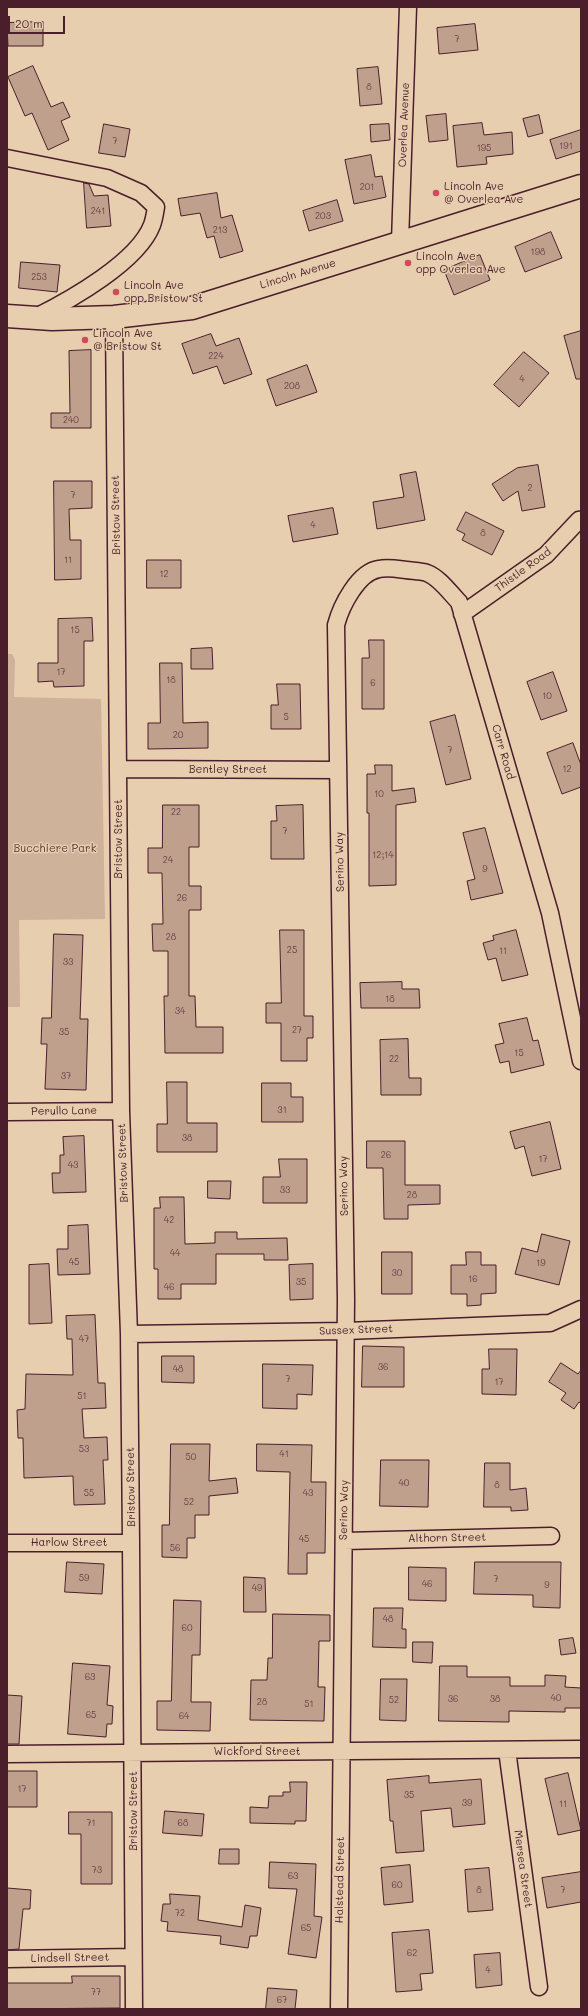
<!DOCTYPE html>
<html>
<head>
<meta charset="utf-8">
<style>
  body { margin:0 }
  #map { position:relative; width:588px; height:2016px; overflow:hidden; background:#e7ceaf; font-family:Mali,sans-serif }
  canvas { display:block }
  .frame { position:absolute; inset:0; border:8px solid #4a1f2b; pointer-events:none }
  .scale { position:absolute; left:8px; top:16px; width:57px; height:18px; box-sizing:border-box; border:2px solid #4a1f2b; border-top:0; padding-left:5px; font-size:12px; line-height:14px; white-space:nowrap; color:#4a1f2b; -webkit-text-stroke:3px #e7ceaf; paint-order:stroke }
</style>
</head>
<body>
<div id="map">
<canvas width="588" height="2016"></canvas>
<div class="frame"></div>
<div class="scale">20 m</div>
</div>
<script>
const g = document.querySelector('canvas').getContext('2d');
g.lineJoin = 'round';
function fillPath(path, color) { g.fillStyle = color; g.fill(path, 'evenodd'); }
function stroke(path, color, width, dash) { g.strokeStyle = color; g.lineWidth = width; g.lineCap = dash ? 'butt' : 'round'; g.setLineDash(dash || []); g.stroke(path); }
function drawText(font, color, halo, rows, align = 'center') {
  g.font = font + ' Mali,sans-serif'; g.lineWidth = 3; g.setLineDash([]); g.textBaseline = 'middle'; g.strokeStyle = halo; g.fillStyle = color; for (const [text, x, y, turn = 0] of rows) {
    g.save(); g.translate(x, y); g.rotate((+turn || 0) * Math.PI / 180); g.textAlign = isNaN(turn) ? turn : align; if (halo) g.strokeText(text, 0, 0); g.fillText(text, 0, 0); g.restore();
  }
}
fillPath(new Path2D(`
  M7 654H12L15 660 14 697 101 699 105 919 19 920 20 1007H7Z`), '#ceb299');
const building = new Path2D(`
  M43 22V46H8L7 23Z
  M475 24 478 50 439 54 437 28Z
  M33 66 51 107 63 102 70 117 61 121 69 140 48 150 32 113 25 116 8 77Z
  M378 67 382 104 360 106 357 69Z
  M446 114 448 140 429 142 426 116Z
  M539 115 543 133 528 137 523 119Z
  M482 123 484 135 512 132 513 154 486 157 487 164 457 167 453 126Z
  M104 124 130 129 125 157 99 153Z
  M389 124 390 140 371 142 370 125Z
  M581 130V151L556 159 550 140Z
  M371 155 375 177 382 176 386 197 354 204 345 160Z
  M84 183 89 184 94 196 108 195 111 226 87 228Z
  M217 193 221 218 232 215 243 251 220 258 214 236 207 238 200 213 181 216 178 199Z
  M337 200 343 221 309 231 303 211Z
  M551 232 562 258 525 272 515 247Z
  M480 255 490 280 454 295 444 270Z
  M21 262 60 265 57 292 19 288Z
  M581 331V379H576L564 336Z
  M211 334 216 346 239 338 252 374 224 384 217 366 193 374 182 344Z
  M91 350V428H51V413H70L69 351Z
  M524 352 549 373 519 407 494 385Z
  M307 365 317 392 276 406 267 380Z
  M538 465 545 507 522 511 518 491 503 501 492 484 517 468Z
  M416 472 425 520 377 529 373 502 404 497 400 475Z
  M54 481H92V508L69 509 70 540H81V579L55 580Z
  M333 508 338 534 293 542 288 516Z
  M466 512 504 531 492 555 462 540 465 534 457 530Z
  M147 560H181V588H147Z
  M92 618 93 641H84V686L54 687 53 681 38 682V663H58V619Z
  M369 640H384V709H362V658H369Z
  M212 648 213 669H191V649Z
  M160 663H182L183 723 208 722V748L148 749V723H160Z
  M553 672 567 711 541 720 527 682Z
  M277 684H300L301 729H271V705H278Z
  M455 715 471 779 446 785 430 722Z
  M573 743 581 765V787L562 794 547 753Z
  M375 765H392V791L414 788 416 802 396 805V885L369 886V813H367V774H375Z
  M163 805H199V847H189V886H201V910H189V996H195L196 1027H223V1053H165L164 996H168V951H153L152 924H163L162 873H148V848H162Z
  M303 805 304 859H271V821H277L276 806Z
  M485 828 503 893 471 900 467 881 475 879 463 833Z
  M280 930H304V1016H313V1038H307V1061H281V1023H266V1003H281Z
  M516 930 528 975 502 981 496 958 488 960 483 943 494 940 493 936Z
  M54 934 83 935 80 1019H88L86 1090 45 1089 47 1044H41L42 1018H51Z
  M402 982V989H419L420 1008H361L360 983Z
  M527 1018 533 1041 538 1040 544 1065 511 1073 509 1061 500 1063 495 1045 504 1043 499 1024Z
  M408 1039 409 1078H421V1095H381L380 1040Z
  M167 1082H187V1123H217V1152H157V1124H167Z
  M262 1083H291V1097H303V1122H262Z
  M550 1122 561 1169 532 1176 524 1146 515 1149 510 1132Z
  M84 1136 86 1192 53 1193 52 1173H60V1155H64L63 1137Z
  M367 1141H405V1185H440V1204L408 1205V1219H384L383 1168H367Z
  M279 1159H307V1203H263V1177H280Z
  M208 1181H231L230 1199 208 1198Z
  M160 1197H184L185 1244 215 1243V1232H237V1239L287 1238 288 1260H264V1254H216V1284H181V1299H158V1269H154V1208H160Z
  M88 1225 90 1274 58 1275 57 1249H68V1226Z
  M542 1234 570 1241 559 1285 515 1274 522 1248 537 1252Z
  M382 1252H412V1294H382Z
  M466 1252H481V1265H496V1293L481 1294V1305L467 1306V1294H451V1265H466Z
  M49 1264 52 1323 29 1324V1265Z
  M313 1264V1299L290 1300 289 1265Z
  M95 1315 98 1383H105L106 1408 82 1409 84 1438 107 1437 108 1460H103L105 1504 74 1505 73 1476 24 1478 23 1438H18L17 1410 25 1409 26 1374 73 1375 72 1339H67L66 1316Z
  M363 1346 404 1347V1387H362Z
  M489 1349H517L516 1395 482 1394V1369H489Z
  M162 1356H194V1383L162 1382Z
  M561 1363 578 1374 581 1370V1403L579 1402 574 1409 561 1400 566 1393 549 1382Z
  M263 1364 313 1365 312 1395 297 1394V1409L263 1408Z
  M171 1444H210L209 1481 236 1478 238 1493 209 1496V1515H195V1538H187V1558L162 1557V1525H169Z
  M257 1444 312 1445 311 1482H326L325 1553H307V1574H288L290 1472 257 1471Z
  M381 1460H429L428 1507 380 1506Z
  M485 1463H510V1490L526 1488 528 1510 511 1511V1507H484Z
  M67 1562 104 1564 102 1594 65 1592Z
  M475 1562H561L560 1608 533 1607V1595L474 1594Z
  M409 1567 446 1568V1601L409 1600Z
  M244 1577 265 1578 266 1612H244Z
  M174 1600 201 1601 200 1655H192L191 1702H211L210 1731 157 1730V1701H171Z
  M374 1608H403L402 1629H406V1648L373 1647Z
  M273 1614 330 1615V1641H319L318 1687H325L324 1721 250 1720 251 1680H267L268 1658H272Z
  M573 1638 576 1653 561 1655 559 1640Z
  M413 1642H433L432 1663 413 1662Z
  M73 1663 110 1666 107 1705 113 1706 112 1724H107L106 1737 68 1734Z
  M440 1666H467V1677H510V1686H545V1675L566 1676 565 1687 581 1688V1708H565V1712L509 1711V1722L439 1721Z
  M381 1679H407L406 1721 380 1720Z
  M7 1695 22 1696 19 1744H7Z
  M7 1771H37V1807H7Z
  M568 1773 581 1830 558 1835 545 1779Z
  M429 1776V1783L481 1779 485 1824 453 1827 451 1808 421 1811 424 1851 396 1853 393 1821H390L387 1780Z
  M290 1782H307L306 1821H295V1824L250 1823V1807L268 1808 269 1796H283V1792H290Z
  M165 1811 204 1814 202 1836 163 1833Z
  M69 1812H112V1884H81V1834H69Z
  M220 1849H239V1864H219Z
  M270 1862 316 1864 314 1916 322 1917 316 1958 288 1954 297 1889 269 1888Z
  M410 1865 413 1902 384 1905 381 1868Z
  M489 1868 493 1910 468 1912 465 1870Z
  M581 1872V1902L547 1908 542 1878Z
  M7 1888 31 1890 30 1909H23L19 1949 7 1950Z
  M170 1894 200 1896 198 1920 242 1927 245 1905 261 1908 257 1936H250L248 1948 220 1944 221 1936 167 1931 168 1922 161 1921 163 1904H170Z
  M429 1930 433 1973 420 1974 422 1990 396 1992 392 1933Z
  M500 1953 502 1985 476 1988 474 1955Z
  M72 1976H120V2008L7 2009V1983H72Z
  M268 1988 297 1990 295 2009H266Z`);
fillPath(building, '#bea08d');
stroke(building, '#4a1f2b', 1);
const minor = new Path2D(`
  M7 158 107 178 141 193 156 207C155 213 154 220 152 225 138 262 70 300 36 317
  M400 242 408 7
  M114 317 121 1111 129 1334 131 1543 134 2009
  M462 614 546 555 579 520 581 521
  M118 769 338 770
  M7 1112 121 1111
  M129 1334 346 1331 550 1323 581 1309
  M344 1541 551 1536
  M7 1543H131
  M507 1750 539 1987
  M7 1754 581 1749
  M7 1959 133 1957
  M339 2009 346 1300 336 625C341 606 358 572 379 569 388 567 398 569 406 570 413 571 421 571 427 573 440 578 450 593 459 602L550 913 581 1061`);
const secondary = new Path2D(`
  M7 316 52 319 114 317 192 308 581 186`);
stroke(minor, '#4a1f2b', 19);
stroke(secondary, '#4a1f2b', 25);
stroke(minor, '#e7ceaf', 16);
stroke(secondary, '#e7ceaf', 22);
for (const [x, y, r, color] of [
  [436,193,4,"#d1495b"],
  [408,263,4,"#d1495b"],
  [116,292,4,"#d1495b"],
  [85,340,4,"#d1495b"]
]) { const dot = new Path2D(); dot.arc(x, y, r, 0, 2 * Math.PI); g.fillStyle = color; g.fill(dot); stroke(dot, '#e7ceaf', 1.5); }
drawText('9px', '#673f44', null, [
  ["7",457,39],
  ["8",369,87],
  ["7",115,141],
  ["191",566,146],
  ["195",484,148],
  ["201",367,187],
  ["241",98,211],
  ["203",323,216],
  ["213",220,230],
  ["198",538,252],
  ["253",39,277],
  ["224",216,356],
  ["4",522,379],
  ["208",292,386],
  ["240",71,420],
  ["2",530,488],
  ["7",73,495],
  ["4",313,525],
  ["8",483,533],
  ["11",68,560],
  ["12",164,574],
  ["15",75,630],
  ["17",61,672],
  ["18",171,680],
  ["6",373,683],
  ["10",547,696],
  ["5",286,717],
  ["20",178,735],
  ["7",450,750],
  ["12",567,769],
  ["10",379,794],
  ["22",176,812],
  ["7",285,831],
  ["12;14",383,855],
  ["24",168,860],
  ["9",485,869],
  ["26",182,898],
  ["28",171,937],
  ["25",292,950],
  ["11",503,951],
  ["33",68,962],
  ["18",390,999],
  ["34",180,1011],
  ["27",297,1030],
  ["35",64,1032],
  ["15",519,1053],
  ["22",394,1059],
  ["37",66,1076],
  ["31",282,1110],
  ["38",187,1138],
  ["26",386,1155],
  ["17",543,1159],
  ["43",73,1165],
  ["33",285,1190],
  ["28",412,1195],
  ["42",169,1220],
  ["44",175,1253],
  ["45",74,1262],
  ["19",541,1263],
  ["30",397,1273],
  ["16",473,1279],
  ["35",301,1282],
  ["46",169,1287],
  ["47",84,1339],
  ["36",383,1367],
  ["48",178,1369],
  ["7",288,1379],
  ["17",499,1382],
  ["51",82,1396],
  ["53",84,1449],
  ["41",284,1454],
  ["50",191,1457],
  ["40",404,1483],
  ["8",497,1485],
  ["55",89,1493],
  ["43",308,1493],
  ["52",189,1502],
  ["45",304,1539],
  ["56",175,1548],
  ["59",84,1578],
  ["7",496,1579],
  ["46",427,1584],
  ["9",547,1585],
  ["49",257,1588],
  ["48",388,1619],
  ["60",187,1628],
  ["63",90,1677],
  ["40",556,1698],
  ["36",453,1699],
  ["38",495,1699],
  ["52",394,1700],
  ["28",262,1702],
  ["51",309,1704],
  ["65",91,1715],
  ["64",184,1716],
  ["17",22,1789],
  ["35",409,1795],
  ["39",467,1803],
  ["11",563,1804],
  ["71",91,1823],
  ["68",183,1823],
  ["73",97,1870],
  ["63",293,1876],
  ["60",397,1885],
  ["8",479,1890],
  ["7",563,1890],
  ["72",180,1913],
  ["65",306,1928],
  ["62",412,1953],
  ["4",488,1970],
  ["77",96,1992],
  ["67",282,2000]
]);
drawText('11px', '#4a1f2b', '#e7ceaf', [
  ["Overlea Avenue",404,125,-88],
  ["Lincoln Avenue",298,274,-17],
  ["Bristow Street",116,515,-91],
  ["Thistle Road",523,570,-36],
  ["Carr Road",503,752,74],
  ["Bentley Street",228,770],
  ["Bristow Street",119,839,-90],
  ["Serino Way",340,862,-91],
  ["Perullo Lane",64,1111,-1],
  ["Bristow Street",123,1163,-92],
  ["Serino Way",344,1186,-91],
  ["Sussex Street",356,1330,-2],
  ["Bristow Street",131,1487,-91],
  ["Serino Way",344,1510,-89],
  ["Althorn Street",447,1538,-1],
  ["Harlow Street",69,1543],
  ["Wickford Street",257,1752],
  ["Bristow Street",134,1811,-90],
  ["Mersea Street",523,1869,82],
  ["Halstead Street",340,1880,-89],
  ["Lindsell Street",70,1958,-1]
]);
drawText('11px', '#4a1f2b', '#e7ceaf', [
  ["Lincoln Ave",444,187],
  ["@ Overlea Ave",444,200],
  ["Lincoln Ave",416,257],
  ["opp Overlea Ave",416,270],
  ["Lincoln Ave",124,286],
  ["opp Bristow St",124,299],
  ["Lincoln Ave",93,334],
  ["@ Bristow St",93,347]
], 'left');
drawText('11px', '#5e353c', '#e7ceaf', [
  ["Bucchiere Park",55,849]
]);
</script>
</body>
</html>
